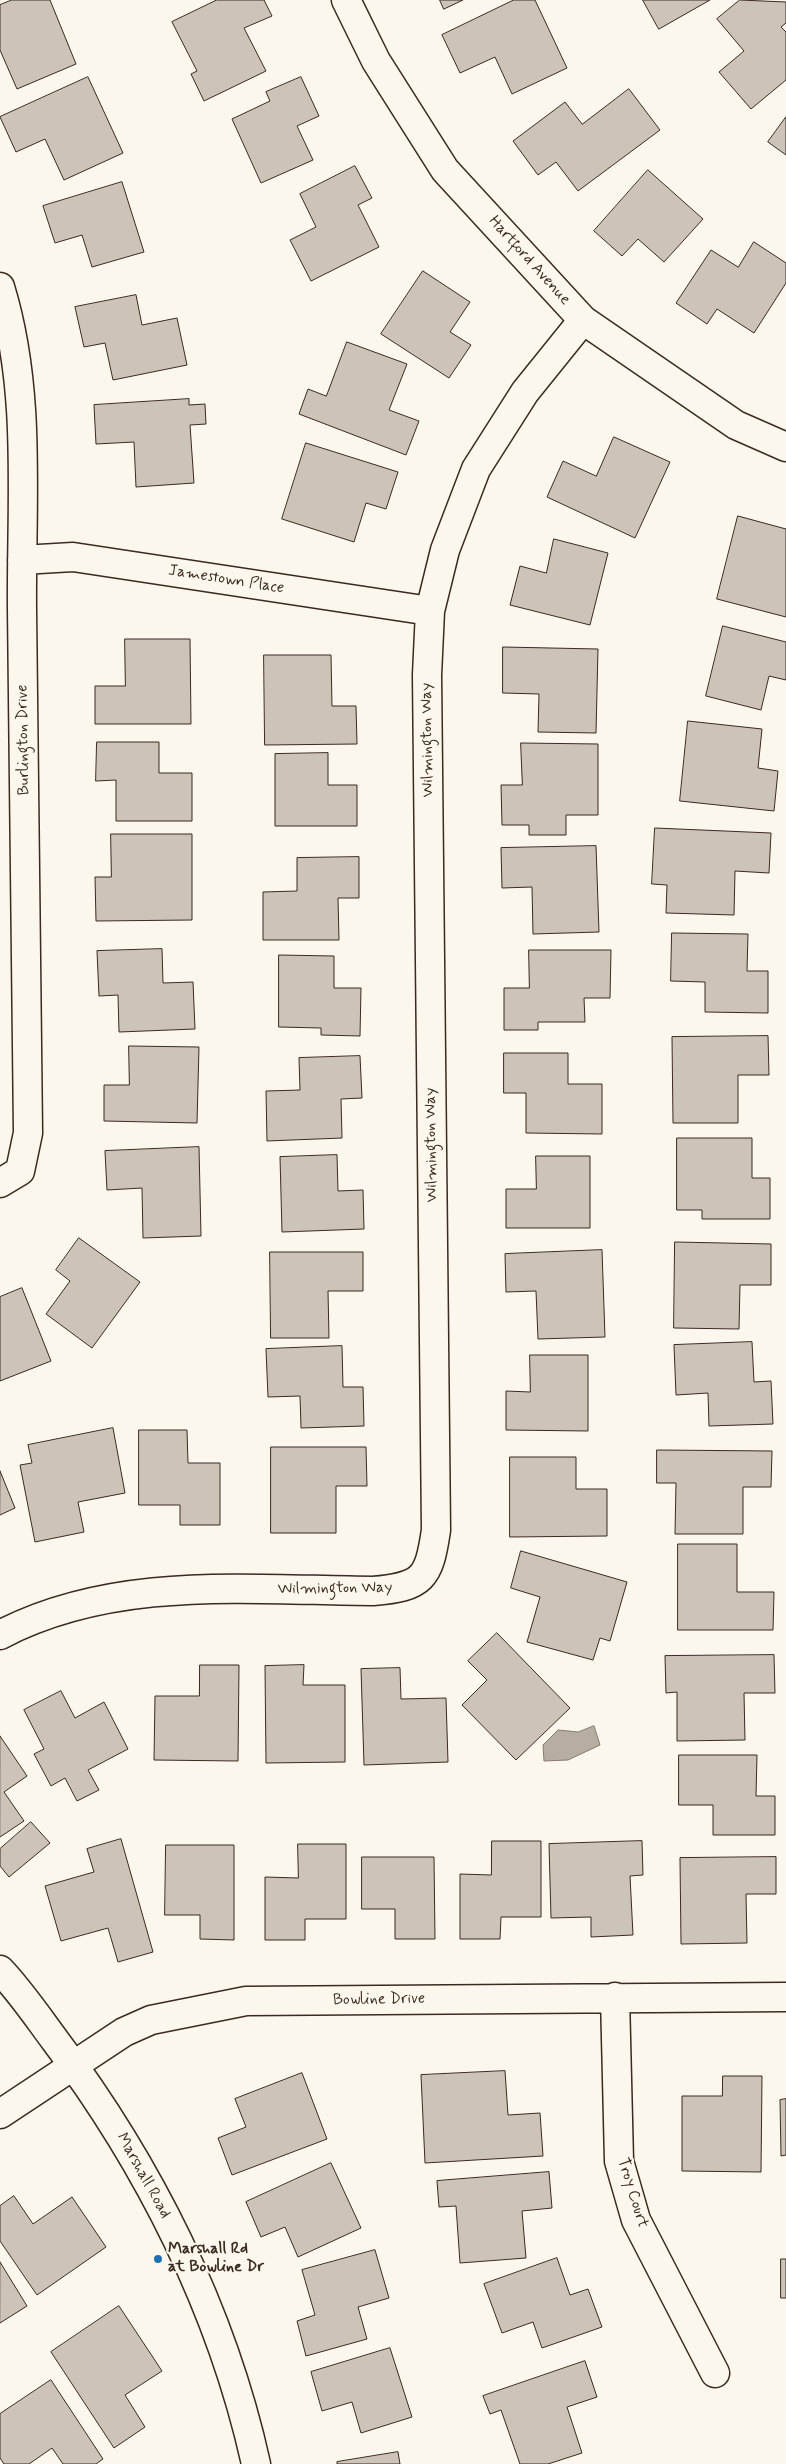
<!DOCTYPE html>
<html>
<head>
<meta charset="utf-8">
<style>
  body { margin:0 }
  canvas { display:block; background:#fbf7ec }
</style>
</head>
<body>
<canvas width="786" height="2464"></canvas>
<script>
const g = document.querySelector('canvas').getContext('2d');
g.lineJoin = 'round';
function fillPath(path, color) { g.fillStyle = color; g.fill(path, 'evenodd'); }
function stroke(path, color, width, dash) { g.strokeStyle = color; g.lineWidth = width; g.lineCap = dash ? 'butt' : 'round'; g.setLineDash(dash || []); g.stroke(path); }
function drawText(font, color, halo, rows, align = 'center') {
  g.font = font + ' Mynerve,sans-serif'; g.lineWidth = 4.5; g.setLineDash([]); g.textBaseline = 'middle'; g.strokeStyle = halo; g.fillStyle = color; for (const [text, x, y, turn = 0] of rows) {
    g.save(); g.translate(x, y); g.rotate((+turn || 0) * Math.PI / 180); g.textAlign = isNaN(turn) ? turn : align; if (halo) g.strokeText(text, 0, 0); g.fillText(text, 0, 0); g.restore();
  }
}
const water = new Path2D(`
  M594 1726 600 1745 568 1760 544 1761 543 1745 558 1730 578 1732Z`);
fillPath(water, '#b6aea2');
stroke(water, '#85796d', 1);
const building = new Path2D(`
  M12 0H50L76 64 17 89 0 50V5Z
  M217 0H264L272 16 244 28 266 71 204 101 191 74 197 71 172 22Z
  M440 0H463L444 9Z
  M514 0H535L567 68 512 94 495 57 460 73 442 35Z
  M643 0H710L659 29Z
  M740 0 786 2V23L781 27 786 32V80L751 109 719 72 744 51 717 19Z
  M88 77 123 153 64 180 45 139 16 152 0 117Z
  M301 77 319 116 297 126 313 160 261 183 232 119 270 101 266 92Z
  M629 89 660 130 578 191 556 162 538 175 513 141 565 102 582 124Z
  M786 117V155L768 142Z
  M355 166 372 198 358 205 379 247 311 281 290 240 316 227 300 194Z
  M648 170 703 219 664 262 638 239 622 256 594 231Z
  M122 182 144 252 92 267 82 235 55 243 43 206Z
  M754 242 786 263V283L754 333 717 309 707 324 676 303 711 250 738 267Z
  M423 271 470 302 450 332 471 345 449 378 381 334Z
  M136 295 142 325 177 318 187 365 113 380 105 343 84 347 75 307Z
  M347 342 407 364 389 410 419 421 406 455 299 414 308 389 326 396Z
  M189 399V405L205 404 206 424 190 425 194 483 136 487 134 442 96 444 94 405Z
  M614 437 670 462 635 538 547 497 563 461 596 476Z
  M306 443 398 472 386 509 366 503 354 542 282 519Z
  M738 516 786 529V617L717 599Z
  M554 539 608 553 590 625 510 605 520 566 546 573Z
  M723 626 786 642V680L769 676 761 710 706 696Z
  M125 639H190L191 724H95V686H125Z
  M503 647 598 649 596 733 538 732 539 694 503 693Z
  M264 655H331L332 706H356L357 744 265 745Z
  M688 721 762 729 758 768 778 771 774 811 680 801Z
  M97 742H159V773H192V821H116V780L96 781Z
  M521 743 598 744V815H566V835H529V825H502L501 785H522Z
  M328 753V785H357V826H275V754Z
  M655 828 771 833 769 873 735 871 734 915 666 913 667 885 652 884Z
  M111 834H192V920L96 921 95 877H111Z
  M596 846 599 932 533 934 532 887 502 888 501 848Z
  M359 857V898H338L339 940H263V892L297 891V858Z
  M672 933 748 934 747 971H768V1013L705 1012V982L671 981Z
  M162 949 163 983 193 982 195 1029 119 1032 118 995 99 996 97 951Z
  M529 950H611L610 998H584L585 1022H538V1030H504V988H529Z
  M279 955 334 956V988H361L360 1036 321 1035V1028L279 1027Z
  M768 1036 769 1075H738V1123H673L672 1037Z
  M129 1046 199 1047 197 1123 104 1121V1085H129Z
  M504 1053H568V1084H602V1134L526 1133V1093H504Z
  M360 1056 362 1098 341 1099 342 1138 267 1141 266 1091 300 1090 299 1058Z
  M677 1138H752V1178H770V1219H702V1210H677Z
  M199 1147 201 1236 143 1238 142 1188 107 1190 105 1151Z
  M337 1155 338 1191 363 1190 364 1229 282 1232 280 1157Z
  M536 1156H590V1228H506V1189H536Z
  M79 1238 140 1282 92 1348 46 1314 70 1281 56 1270Z
  M675 1242 771 1244V1285H740L739 1329 674 1328Z
  M602 1250 605 1337 538 1339 536 1291 506 1292 505 1254Z
  M270 1252H363V1291H328L329 1338H271Z
  M22 1288 51 1361 0 1381V1297Z
  M752 1342 754 1382 771 1381 773 1424 709 1426 708 1393 676 1395 674 1345Z
  M342 1346 343 1387H363L364 1426 301 1428 300 1396 268 1397 266 1349Z
  M530 1355H588V1431L506 1430V1391L530 1392Z
  M113 1428 125 1493 78 1502 84 1532 35 1542 20 1465 32 1463 28 1445Z
  M139 1430H187L188 1463H220V1525H180V1505H139Z
  M271 1447H366L367 1486H336V1533H271Z
  M657 1450 772 1451 771 1487H743V1534H675L676 1483H657Z
  M510 1457H576V1489H607V1536L510 1537Z
  M0 1471 15 1508 0 1515Z
  M678 1544H737V1592H774L773 1630H678Z
  M521 1551 627 1582 610 1641 600 1638 593 1660 527 1642 540 1597 511 1588Z
  M497 1633 570 1708 516 1760 462 1705 487 1680 468 1661Z
  M774 1655 775 1693H744L745 1740 677 1741V1692L666 1693 665 1656Z
  M200 1665H239L238 1761 154 1760 155 1696H199Z
  M304 1665 303 1685H345V1762L266 1763 265 1666Z
  M400 1668 401 1699 446 1698 448 1762 364 1765 361 1669Z
  M61 1691 75 1718 104 1702 128 1749 88 1770 99 1790 77 1801 65 1778 51 1786 34 1754 44 1749 24 1710Z
  M0 1736 27 1776 4 1792 24 1821 0 1837Z
  M679 1755H757L756 1796H775V1835H713V1805H679Z
  M31 1822 50 1843 9 1877 0 1866V1849Z
  M121 1839 153 1952 118 1962 108 1928 61 1941 45 1886 94 1872 87 1849Z
  M492 1841H541V1917H501L500 1939H460V1874L491 1875Z
  M642 1841 643 1875 630 1876 633 1935 591 1937V1917L551 1918 549 1844Z
  M298 1844H346V1919H305V1940H265V1877L298 1878Z
  M166 1845H234V1940L200 1939V1915H165Z
  M362 1857H434L435 1939H395V1909H362Z
  M776 1857V1894H746L747 1943 681 1944 680 1858Z
  M505 2071 508 2115 540 2113 543 2156 425 2163 421 2075Z
  M302 2073 327 2139 232 2175 218 2138 246 2127 235 2099Z
  M723 2076H762L761 2172 682 2171V2096H722Z
  M786 2099V2155L781 2156 780 2100Z
  M331 2163 361 2228 298 2257 285 2227 261 2237 246 2202Z
  M549 2172 552 2208 522 2211 526 2258 460 2263 456 2206 439 2207 437 2181Z
  M14 2196 33 2224 72 2197 106 2247 37 2295 0 2241V2206Z
  M375 2250 389 2298 358 2307 367 2339 306 2356 297 2321 315 2315 302 2270Z
  M557 2258 570 2295 588 2289 602 2327 542 2348 533 2322 502 2333 484 2284Z
  M781 2259H786V2298H781Z
  M0 2262 27 2306 0 2323Z
  M119 2306 162 2371 125 2395 145 2427 114 2448 51 2352Z
  M390 2348 412 2417 361 2433 352 2402 322 2411 311 2372Z
  M585 2361 597 2397 567 2407 582 2453 548 2464H520L501 2410 490 2414 483 2396Z
  M51 2380 103 2459 96 2464H63L52 2448 29 2464H4L0 2458V2414Z
  M398 2452 400 2464H337V2462Z`);
fillPath(building, '#ccc4b9');
stroke(building, '#3b2a1e', 1);
const street = new Path2D(`
  M346 0 376 61 445 170 583 320 736 425 786 447
  M0 287C32 391 21 501 22 609 24 783 26 958 28 1133L20 1171 0 1183
  M22 560 73 557 430 611
  M0 1635C114 1575 249 1590 373 1591 423 1587 429 1578 436 1530L427 675 430 611 445 550 476 469 525 392 583 320
  M615 1997 619 2161 636 2220 715 2373
  M0 2114 124 2032 151 2020 246 2001 786 1997`);
const secondary = new Path2D(`
  M0 1970C20 1991 37 2016 54 2039 149 2165 222 2310 256 2464`);
stroke(street, '#3b2a1e', 31);
stroke(secondary, '#3b2a1e', 31);
stroke(street, '#fbf7ec', 28);
stroke(secondary, '#fbf7ec', 28);
for (const [x, y, r, color] of [
  [158,2259,5,"#1f6fb2"]
]) { const dot = new Path2D(); dot.arc(x, y, r, 0, 2 * Math.PI); g.fillStyle = color; g.fill(dot); stroke(dot, '#fbf7ec', 2); }
drawText('16px', '#3b2a1e', '#fbf7ec', [
  ["Hartford Avenue",529,261,48],
  ["Jamestown Place",226,580,9],
  ["Burlington Drive",24,740,-91],
  ["Wilmington Way",428,740,-91],
  ["Wilmington Way",432,1145,-91],
  ["Wilmington Way",335,1589,-1],
  ["Bowline Drive",379,2000,-1],
  ["Marshall Road",143,2176,61],
  ["Troy Court",632,2193,73]
]);
drawText('bold 16px', '#3b2a1e', '#fbf7ec', [
  ["Marshall Rd",168,2250],
  ["at Bowline Dr",168,2268]
], 'left');
</script>
</body>
</html>
